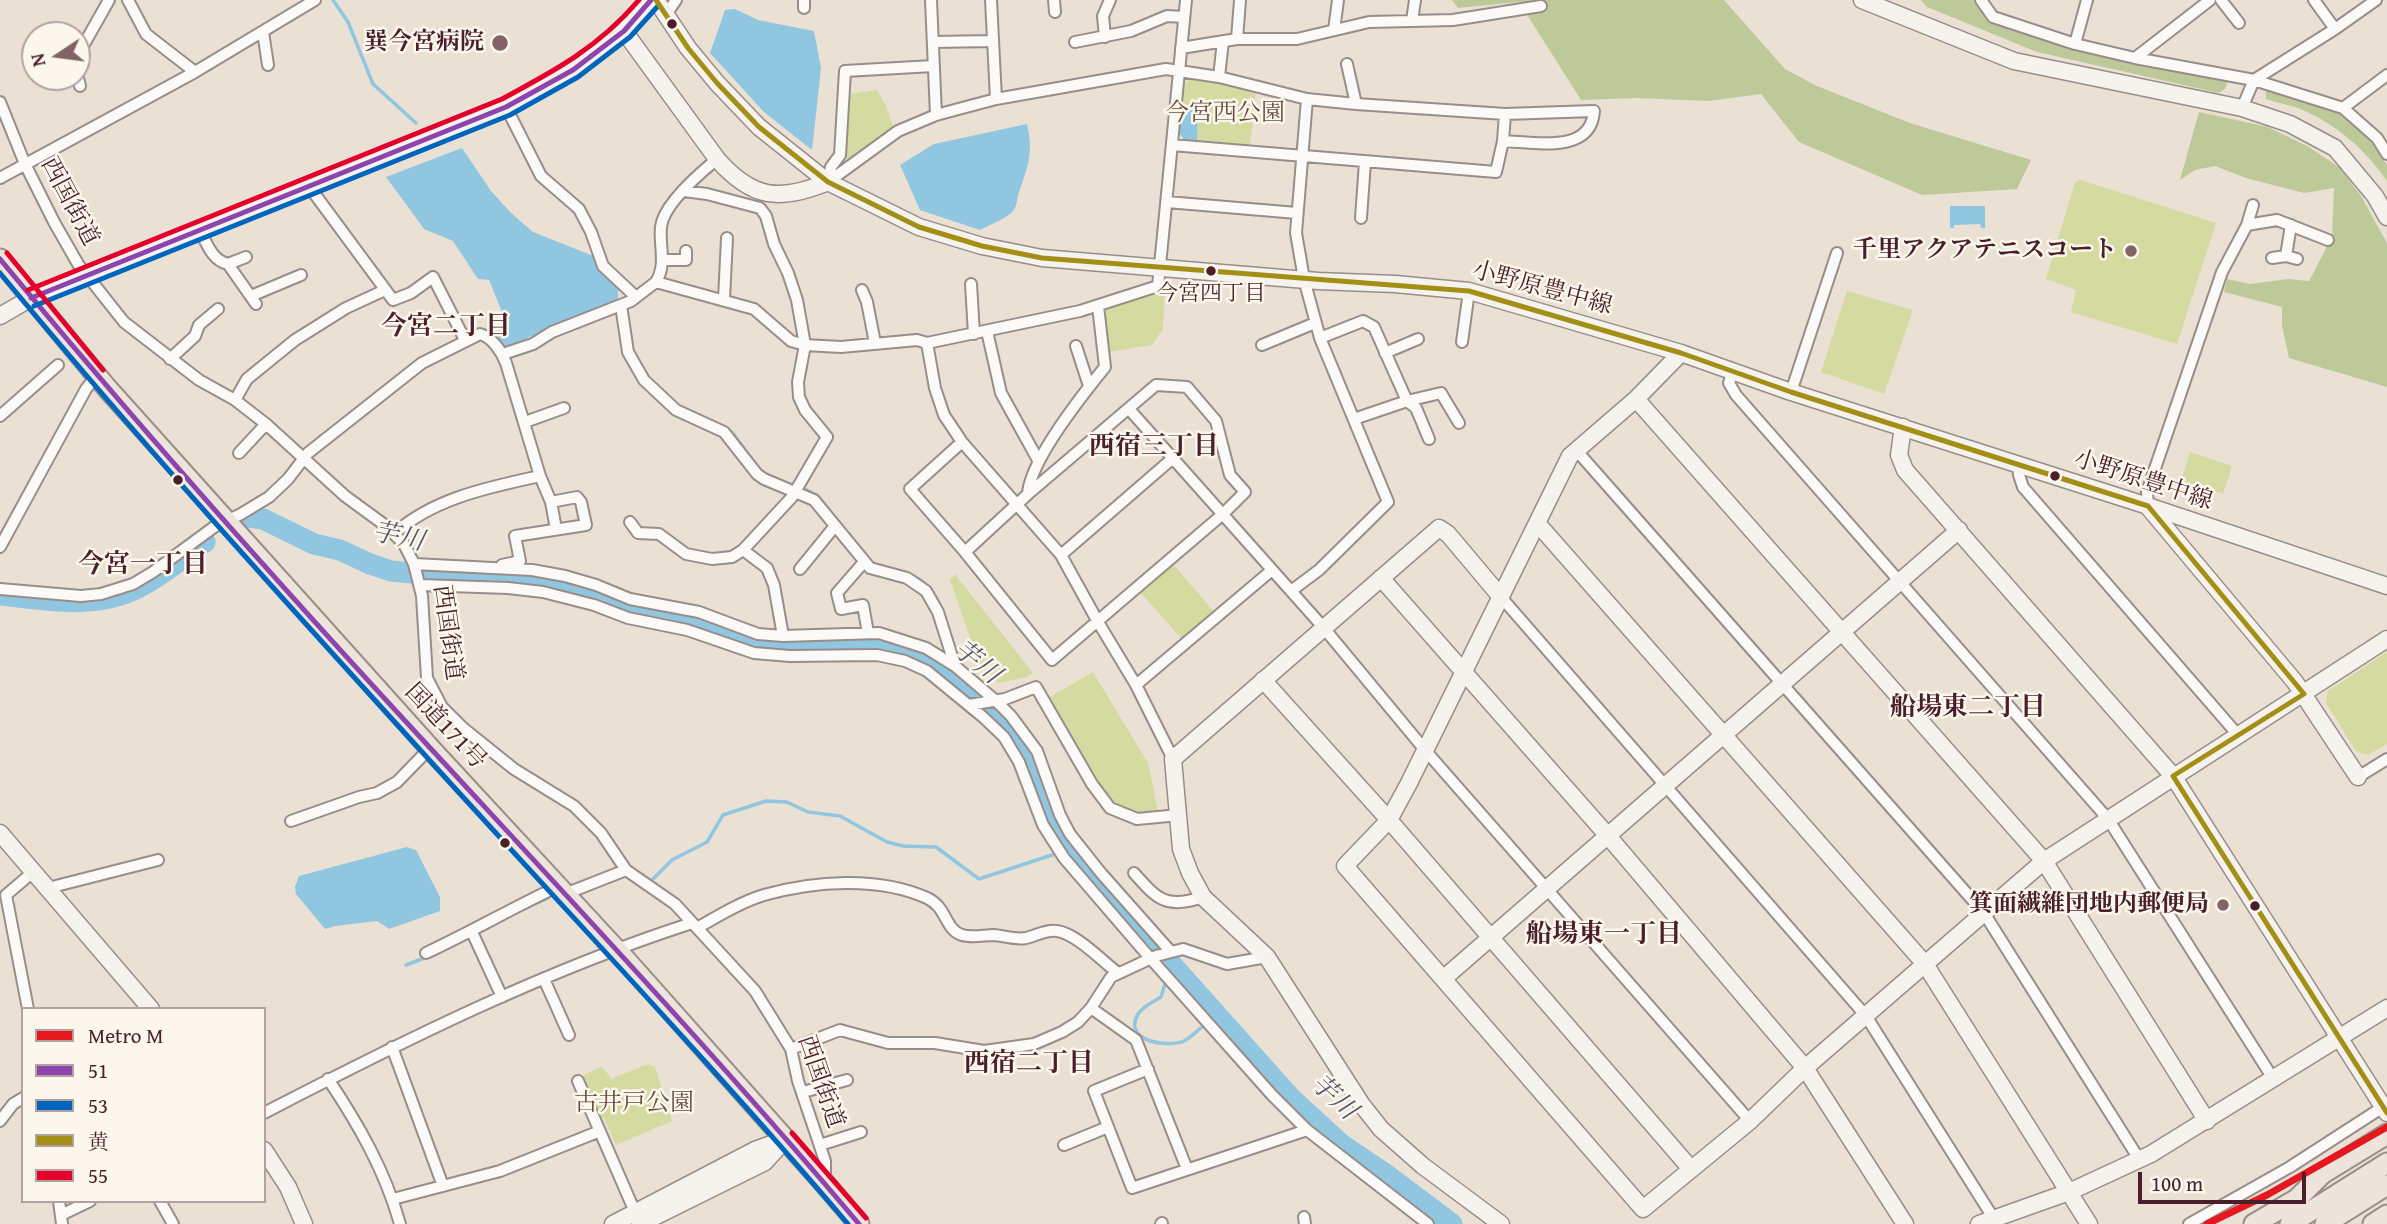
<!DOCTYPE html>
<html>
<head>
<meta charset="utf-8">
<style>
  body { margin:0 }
  #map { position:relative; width:2387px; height:1224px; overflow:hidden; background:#eae1d4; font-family:"Gentium Book Plus","Noto Serif JP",serif }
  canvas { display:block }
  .legend { position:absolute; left:21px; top:1007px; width:245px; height:196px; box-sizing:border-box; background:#fbf7ec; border:2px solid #b4a19f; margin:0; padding:9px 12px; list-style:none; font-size:21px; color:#4a1f2b }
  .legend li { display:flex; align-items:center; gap:14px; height:35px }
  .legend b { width:35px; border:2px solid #b4a19f }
  .north { position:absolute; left:21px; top:21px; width:70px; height:70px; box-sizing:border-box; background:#fbf7ec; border:2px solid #b4a19f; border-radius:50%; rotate:257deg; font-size:19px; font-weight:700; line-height:28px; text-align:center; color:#4a1f2b }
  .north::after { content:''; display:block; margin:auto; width:24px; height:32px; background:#826366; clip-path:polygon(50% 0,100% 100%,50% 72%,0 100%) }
  .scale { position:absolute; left:2138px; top:1172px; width:168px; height:32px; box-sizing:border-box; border:4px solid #4a1f2b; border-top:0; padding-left:9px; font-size:21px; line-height:24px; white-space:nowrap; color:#4a1f2b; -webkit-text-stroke:5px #fbf7ec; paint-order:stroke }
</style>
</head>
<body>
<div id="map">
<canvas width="2387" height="1224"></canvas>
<ul class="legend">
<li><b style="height:9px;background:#e5171f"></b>Metro M</li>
<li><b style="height:9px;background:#8e44ad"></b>51</li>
<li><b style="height:9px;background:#0065bd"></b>53</li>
<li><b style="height:9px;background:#a48f16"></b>黄</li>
<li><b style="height:9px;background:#e4002b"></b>55</li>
</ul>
<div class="north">N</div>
<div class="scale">100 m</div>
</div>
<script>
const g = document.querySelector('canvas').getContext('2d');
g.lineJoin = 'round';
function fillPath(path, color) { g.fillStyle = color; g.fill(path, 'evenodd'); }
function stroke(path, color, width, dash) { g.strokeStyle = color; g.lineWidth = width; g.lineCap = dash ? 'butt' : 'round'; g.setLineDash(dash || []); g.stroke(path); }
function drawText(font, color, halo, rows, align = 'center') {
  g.font = font + ' "Gentium Book Plus","Noto Serif JP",serif'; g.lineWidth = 5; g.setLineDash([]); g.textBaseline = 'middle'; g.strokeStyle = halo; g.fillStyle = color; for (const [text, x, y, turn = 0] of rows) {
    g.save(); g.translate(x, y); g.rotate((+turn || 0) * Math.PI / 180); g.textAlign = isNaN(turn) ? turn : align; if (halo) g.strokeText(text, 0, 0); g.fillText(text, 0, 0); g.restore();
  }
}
fillPath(new Path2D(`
  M1192 78 1256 92 1250 145 1197 142 1198 110 1181 108 1184 84Z
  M877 90 886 106 894 129 851 160 844 157 849 94Z
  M2081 180 2216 223 2177 344 2071 312 2076 290 2046 279 2075 182Z
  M1165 286 1163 329 1152 345 1109 352 1104 308 1148 294Z
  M1847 291 1913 310 1884 394 1821 372Z
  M2190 452 2232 466 2223 494 2181 481Z
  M1173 564 1214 612 1182 639 1141 593Z
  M955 574 1033 673 1027 677 998 683 980 666 950 580Z
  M2387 652V744L2368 755 2356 751 2326 703 2328 691Z
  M1093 672 1148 763 1159 816 1137 819 1110 808 1092 784 1050 697Z
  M648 1064 655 1067 672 1121 616 1145 604 1118 599 1116 582 1076 601 1067 605 1070 611 1079Z`), '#d5daa1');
fillPath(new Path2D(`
  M1452 0H1724L1785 69 1817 86 1910 123 2031 160 2017 189 1922 195 1799 142 1761 94 1708 101 1637 98 1581 100 1519 2 1458 8Z
  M1921 0H1975L1990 23 2073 50 2228 81 2225 89 2219 93 2037 52 1927 7Z
  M2266 89 2312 101 2340 114 2369 139 2387 165V181C2365 149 2335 123 2298 108 2287 104 2276 103 2266 99Z
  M2199 112 2268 127 2309 147 2340 168 2361 196 2387 243V387L2289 358 2282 326V307L2224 292 2227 279 2250 284 2288 279 2309 281 2332 237 2334 188 2304 193 2246 178 2215 166 2195 170 2180 180Z`), '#bec999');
fillPath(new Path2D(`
  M735 9 758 20 814 31 821 68 812 150 764 112 710 53 725 10Z
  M1181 108 1198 110 1197 142 1185 141 1179 133Z
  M1027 124C1033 151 1029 164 1020 189 1016 199 1018 208 1010 214 1001 221 989 225 980 230L920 210 900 165 934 144Z
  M462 148 491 191 511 213 533 232 596 257 623 290 618 291V301L503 348 493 328 502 324 504 317 489 280 478 279 453 241 424 229 386 177Z
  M1950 206H1985V228H1981L1980 224 1954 225V228H1950Z
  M407 847 416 850 440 897V911L389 929 377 921 335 926 325 929 296 894 295 887 299 876Z`), '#90c6e0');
stroke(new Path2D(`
  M333 0 348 22 373 84 416 123
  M712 421 732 432 751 458
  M803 488 818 496 839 522
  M896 570C919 575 932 586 941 608
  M945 618 958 661
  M1067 851 1072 850
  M653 879 672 860 707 842 723 815 766 801 787 802 808 812 840 816 887 842 903 846 936 847 979 879 1052 855
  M524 909 548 898
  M406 965 427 957
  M1168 965 1169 962
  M1165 984 1161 997C1153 1002 1143 1006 1138 1014 1122 1041 1167 1048 1184 1041 1190 1038 1196 1032 1202 1027
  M1212 1019 1217 1015`), '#90c6e0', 3.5);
stroke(new Path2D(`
  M249 517 263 519 314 544 340 550 370 564 391 571 412 573 492 575 553 582 595 593 627 606 687 618 758 642 785 645 874 643 918 654 943 668 988 706 1011 728 1031 759 1051 813 1072 850 1165 957 1291 1098 1341 1144 1384 1173 1452 1224
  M0 595C46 600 95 610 138 588 162 576 183 558 205 542`), '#90c6e0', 21);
const street = new Path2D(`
  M128 0 146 34 195 72
  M931 0 936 115
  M991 0 996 99
  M1054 0 1055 12
  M1981 0 1993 17 2075 44 2135 58 2254 80 2343 108 2377 138 2387 154
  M2221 0 2239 23
  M2314 0 2335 29
  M804 8V0
  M665 16 676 0
  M1412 21 1415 0
  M1334 30 1338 0
  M263 32 268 65
  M1105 37 1103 16 1110 0
  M1237 39 1240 0
  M933 42 993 41
  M1075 42 1131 31 1167 16 1184 17
  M2075 44 2087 0
  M1181 48 1237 39H1297L1369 22 1453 20 1541 6
  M77 53 83 46 109 0
  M2135 58 2210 0
  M1347 64 1356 104
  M77 74 80 86
  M1219 77 1223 41
  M0 102 25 164 54 222 78 264 124 322 199 380 235 400 266 424 345 496 386 526 404 544 414 564 422 596 427 678 442 707 463 728 514 769 574 806 601 833 626 870 675 904 755 991 791 1049 798 1081 825 1161V1181
  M506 107 541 176 579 209 591 232 603 266 636 297
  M2242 108 2254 80 2335 29 2376 0
  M2343 108 2387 75
  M1172 145 1496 172 1503 141 1505 114
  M0 178 195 72 315 0
  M828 182 898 131 936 115 996 99 1166 69 1219 77 1307 99 1356 104 1505 114 1594 111C1591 155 1534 142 1503 141
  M828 182 831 167 840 155 845 71 933 66
  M308 185 393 300 411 293 433 277 465 340
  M1167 202 1297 213
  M1361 218 1365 162
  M2247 225 2253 205
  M199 228C206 242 212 261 228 264L256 304
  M2286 256 2291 225
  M2272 258 2286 256 2297 259
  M662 260H686V251
  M228 264 246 257
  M656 282C667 264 659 246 661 227 663 205 700 173 717 159
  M971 284 974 334
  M862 290 867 302 875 343
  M251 296 301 275
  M724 299 727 238
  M621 305 628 352 644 380 676 410 724 432 757 474 764 479 814 500 870 568 907 578 926 591 938 612 955 666
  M987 331 1001 393 1038 460
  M1320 338 1363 321 1374 327 1407 401 1416 408 1429 439
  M1462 342 1469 291
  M927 343 935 388 944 415 962 442 1061 555 1098 622 1136 685 1173 759
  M1262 345 1315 323
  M1076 346 1089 386
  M1385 353 1418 339
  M503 354 533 344 552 332 631 301 656 282 754 309 791 341 805 345 841 347 917 340 927 343 1080 311 1158 286 1186 0
  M170 359 195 336 199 325 218 309
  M1733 371 1729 383 1736 395 2108 819 2274 1080
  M1791 392 1837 253
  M235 400 247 379 295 340 346 308 385 290
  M1129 409 1323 627 1425 750 1750 1121
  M0 416 58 365
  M1354 419 1407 401 1441 393 1459 423
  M525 422 564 408
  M962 442 910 489 965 552 1052 660 1223 514 1245 492 1230 475 1216 421 1187 387 1156 385 1028 494 965 552
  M1577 451 1984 913 2139 1159
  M239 453 266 424
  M2018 464 2019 475 2023 487 2238 735
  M1028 494C1030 460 1083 394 1105 367L1098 306
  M2148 506 2147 492 2222 272 2247 225 2277 220 2328 240
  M630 522 638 533 659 534 686 554 712 559 732 557 743 550 792 497 827 437 805 410 799 397 798 382 805 345 797 300 788 273 774 244 766 216 760 208 707 194 684 191
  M395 533C434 498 490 487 540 476
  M0 547 86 389 96 376
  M743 550 767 568 774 585 783 636
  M1061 555 1173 458
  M864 562 837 593 841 609 863 605 868 633
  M414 564 532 570 565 576 596 585 630 599 699 612 758 634 783 636 879 633 926 648 955 666 996 701 1011 716 1037 751 1060 815 1070 834 1101 873 1171 952
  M502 565 520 561 515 536 586 525 581 502 577 497 551 502
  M800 569 835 526
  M420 585 508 588 543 592 594 605 628 618 687 630 754 653 790 656 877 655 905 661 927 671 983 717 1004 737 1019 762 1043 825 1064 858 1144 951 1272 1095 1307 1130 1428 1224
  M0 589 81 596 101 594 133 584 153 572 214 527 241 514 269 497 288 479 308 453 422 363 480 334C492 337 502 352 506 363L540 476 551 502 556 529
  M1291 591 1319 570 1388 502 1320 338 1304 279 1296 233 1307 99
  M1501 597 1866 1016 1994 1219
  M1136 685 1272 570
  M969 705 1005 699 1036 687 1092 784 1110 808 1137 819 1179 815
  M2358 777 2387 759
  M291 821 359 797 377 793 397 782 430 748
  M1134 873C1158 900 1166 909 1203 897
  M48 888 158 860
  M565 894 626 870
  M697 928C718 916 741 902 764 895 814 881 878 876 927 898 947 907 945 930 962 935 972 938 984 935 994 935 1005 936 1015 940 1026 938 1035 936 1047 929 1057 931 1077 934 1102 961 1118 973
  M472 932 502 997
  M426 953C471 932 514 907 559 886
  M544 979 569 1035
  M1091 1008 1136 1040 1187 1169
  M28 1009 6 895 33 872
  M392 1047 443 1186
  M791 1049 840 1030 888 1043H935L984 1051 1034 1044 1062 1032 1078 1022 1091 1008 1111 977 1156 956 1183 949 1227 964 1267 957
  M1148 1069 1094 1091 1132 1188 1307 1130
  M328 1079C359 1125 385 1171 400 1224
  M578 1081 635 1212
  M803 1092 847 1080
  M264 1113C403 1041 543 971 692 923
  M0 1121 13 1104 23 1098
  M820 1145 861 1132
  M1064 1145 1108 1127
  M393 1199 500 1171 600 1131
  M59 1201 62 1224
  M160 1201 173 1224
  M61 1215 90 1201
  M1304 1217 1305 1224
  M1161 1224 1162 1223
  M2189 1224 2290 1167 2383 1107`);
const secondary = new Path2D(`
  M656 0 688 48 717 83 759 127 828 182 919 227 982 246 1042 258 1318 281 1395 284 1469 291 1681 353 1791 392 2148 506 2387 586
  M1862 0 2014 61 2242 108 2290 124 2335 148 2375 196 2387 217
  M624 31 717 159C752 199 779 202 828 182
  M0 316 31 298 86 275 506 107 573 70 624 31 651 0
  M1681 353 1636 399 1570 456 1409 783 1389 820 1345 866 1643 1209 1750 1121 1805 1068 2044 861 2387 639
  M1636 399 2044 861 2207 1121
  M1903 427 1899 455 1905 470 2173 776 2387 1113
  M2149 508 2295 682 2358 777
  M1537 523 1925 964 2089 1224
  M1381 578 1608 836 1805 1068 1905 1224
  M1501 597 1448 534 1439 528 1173 759 1181 849 1190 873 1203 897 1267 957 1362 1105 1381 1129 1423 1166 1501 1224
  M1263 680 1389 820 1691 1169
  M0 833 151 1009
  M1443 979 1959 530
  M264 1150 288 1187 304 1224
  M613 1224 755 1150 785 1139
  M640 1224 765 1162 784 1141
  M1979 1224 2069 1192 2151 1154 2387 1008`);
const highway = new Path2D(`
  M0 259 107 388 430 748 625 959 825 1184 859 1224
  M2254 1224 2297 1199 2322 1174 2387 1134
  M2290 1224 2387 1163
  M2325 1224 2387 1185
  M2373 1224 2387 1215`);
stroke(street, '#998d89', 14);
stroke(secondary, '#998d89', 19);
stroke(highway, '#998d89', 23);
stroke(street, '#fcfaf9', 10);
stroke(secondary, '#f6f2ee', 16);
stroke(highway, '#ede4dc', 19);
stroke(new Path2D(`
  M0 259C139 427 285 591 433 751 577 907 722 1062 859 1224
  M31 298 506 107 573 70 624 31 651 0`), '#8e44ad', 5);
stroke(new Path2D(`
  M0 273C136 437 279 595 423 753 565 910 711 1063 848 1224
  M34 306 510 115 578 77 630 37 658 6`), '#0065bd', 5);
stroke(new Path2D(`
  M656 0 688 48 717 83 759 127 828 182 919 227 982 246 1042 258 1469 291 1681 353 1791 392 2148 506 2304 694 2173 776 2387 1113`), '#a48f16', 5);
stroke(new Path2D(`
  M7 253 103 370
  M28 290 502 99C556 70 599 47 639 0
  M792 1133 866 1218`), '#e4002b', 5);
stroke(new Path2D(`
  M2207 1224 2267 1195 2387 1127`), '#e5171f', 7);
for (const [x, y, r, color] of [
  [672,24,6,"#4a1f2b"],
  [500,43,9,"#826366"],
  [2131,251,7,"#826366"],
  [1211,271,6,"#4a1f2b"],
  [2055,476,6,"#4a1f2b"],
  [178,480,6,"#4a1f2b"],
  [505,843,6,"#4a1f2b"],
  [2223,905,7,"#826366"],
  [2255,906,6,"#4a1f2b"]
]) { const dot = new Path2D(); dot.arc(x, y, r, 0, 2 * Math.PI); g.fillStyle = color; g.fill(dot); stroke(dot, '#fbf7ec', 2.5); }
drawText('22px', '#4a1f2b', '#fbf7ec', [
  ["今宮四丁目",1211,294]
]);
drawText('bold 24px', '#4a1f2b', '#fbf7ec', [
  ["巽今宮病院",484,43],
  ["千里アクアテニスコート",2117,251],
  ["箕面繊維団地内郵便局",2209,905]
], 'right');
drawText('24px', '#684c3e', '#fbf7ec', [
  ["今宮西公園",1225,114],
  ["古井戸公園",634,1104]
]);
drawText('24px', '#4a1f2b', '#fbf7ec', [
  ["西国街道",69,202,62],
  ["小野原豊中線",1542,289,15],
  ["小野原豊中線",2143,481,18],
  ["西国街道",447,633,82],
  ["国道171号",445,727,47],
  ["西国街道",820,1082,71]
]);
drawText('bold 26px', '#4a1f2b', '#fbf7ec', [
  ["今宮二丁目",446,327],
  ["西宿三丁目",1154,447],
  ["今宮一丁目",143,565],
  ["船場東二丁目",1968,708],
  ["船場東一丁目",1604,935],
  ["西宿二丁目",1029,1064]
]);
drawText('italic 26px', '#55556c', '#fbf7ec', [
  ["芋川",398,538,12],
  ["芋川",976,663,39],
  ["芋川",1333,1098,43]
]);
</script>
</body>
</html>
